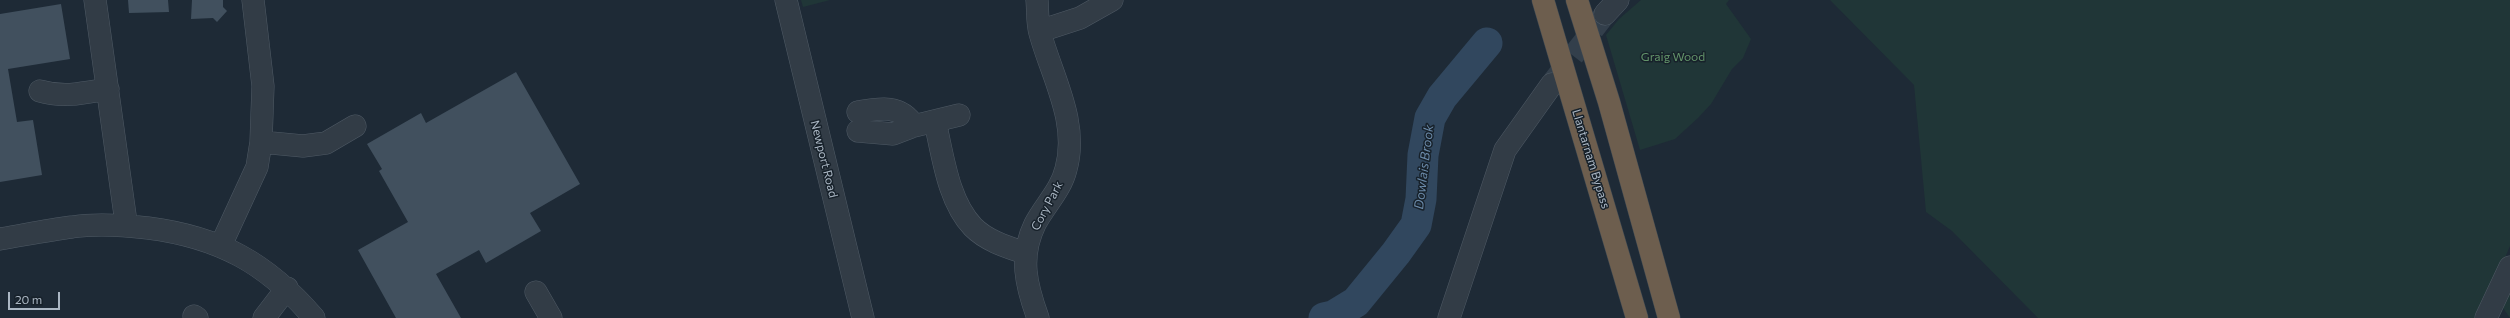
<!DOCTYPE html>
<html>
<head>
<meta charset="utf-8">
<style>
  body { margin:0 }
  #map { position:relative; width:2510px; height:318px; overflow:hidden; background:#1e2a36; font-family:Commissioner,sans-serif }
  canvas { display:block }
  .scale { position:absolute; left:8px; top:292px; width:52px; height:18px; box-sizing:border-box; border:2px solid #abb7c4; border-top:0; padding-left:5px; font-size:12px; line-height:14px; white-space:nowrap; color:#abb7c4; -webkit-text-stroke:3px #17212a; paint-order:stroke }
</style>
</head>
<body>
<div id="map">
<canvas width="2510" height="318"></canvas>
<div class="scale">20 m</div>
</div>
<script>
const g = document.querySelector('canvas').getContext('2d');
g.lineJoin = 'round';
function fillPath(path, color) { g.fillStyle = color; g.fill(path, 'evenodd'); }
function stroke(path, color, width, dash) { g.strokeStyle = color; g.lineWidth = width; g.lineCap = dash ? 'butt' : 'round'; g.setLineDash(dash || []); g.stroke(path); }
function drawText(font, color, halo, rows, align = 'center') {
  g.font = font + ' Commissioner,sans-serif'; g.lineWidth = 3; g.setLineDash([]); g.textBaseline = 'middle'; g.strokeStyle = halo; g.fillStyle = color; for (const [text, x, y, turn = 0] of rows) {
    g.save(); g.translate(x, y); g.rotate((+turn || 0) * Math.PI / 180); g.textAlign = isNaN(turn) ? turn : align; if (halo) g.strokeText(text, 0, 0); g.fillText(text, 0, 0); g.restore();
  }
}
fillPath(new Path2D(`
  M801 0H830L803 7Z
  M1641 0H1729L1726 4 1751 39 1743 58 1732 69 1711 104 1698 118 1675 139 1640 150 1606 35 1619 19Z
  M1830 0H2510V246L2479 318H2038L1952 231 1926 212 1914 85Z
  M2510 291V318L2503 308Z`), '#203637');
stroke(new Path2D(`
  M1324 318 1333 316 1356 302 1396 253 1416 225 1421 199 1423 155 1430 118 1442 97 1487 43`), '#31475e', 31);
fillPath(new Path2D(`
  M128 0H168L169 12 129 13Z
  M192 0H223V7L227 11 217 22 213 18 191 19Z
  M61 4 70 59 8 69 17 122 33 120 42 175 0 182V14Z
  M516 72 580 184 530 213 541 231 486 263 479 250 436 274 461 318H396L358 250 408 222 379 171 382 169 367 144 421 113 426 123Z`), '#41505e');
stroke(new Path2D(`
  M1553 82 1605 14`), '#333f4b', 22, [22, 11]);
const minor = new Path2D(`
  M95 0 125 215 124 225
  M253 0 263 86 261 142
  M786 0 863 318
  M1037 0C1038 11 1037 23 1040 33 1052 77 1079 122 1066 169 1061 190 1045 205 1035 224 1019 257 1026 285 1038 318
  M1605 14 1618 0
  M1040 31 1080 18 1112 0
  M40 91C64 98 84 93 108 89
  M858 112C880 108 901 104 914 126
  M935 122C943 156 948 201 973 227 987 241 1007 247 1025 253
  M858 131 893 134 914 126 959 115
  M0 239C24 235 48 230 72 227 97 223 123 225 148 228 219 237 267 263 314 318
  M221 245 257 167 261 142 303 146 326 143 355 126
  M536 292 551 318
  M194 316 197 318
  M264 318 287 288
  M1449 318 1505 150 1552 84
  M2486 318 2510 267`);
const highway = new Path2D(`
  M1543 0 1637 318
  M1577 0 1609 102 1669 318`);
stroke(minor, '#4f5a65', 23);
stroke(highway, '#3c4751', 23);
stroke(minor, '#323c46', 22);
stroke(highway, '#6d5e4e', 22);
drawText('12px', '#63946a', '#17212a', [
  ["Graig Wood",1673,57]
]);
drawText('12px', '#abb7c4', '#17212a', [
  ["Newport Road",824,159,76],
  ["Llantarnam Bypass",1591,159,73],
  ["Cory Park",1047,206,-62]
]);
drawText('italic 13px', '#6b8aa9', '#17212a', [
  ["Dowlais Brook",1424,167,-83]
]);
</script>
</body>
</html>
